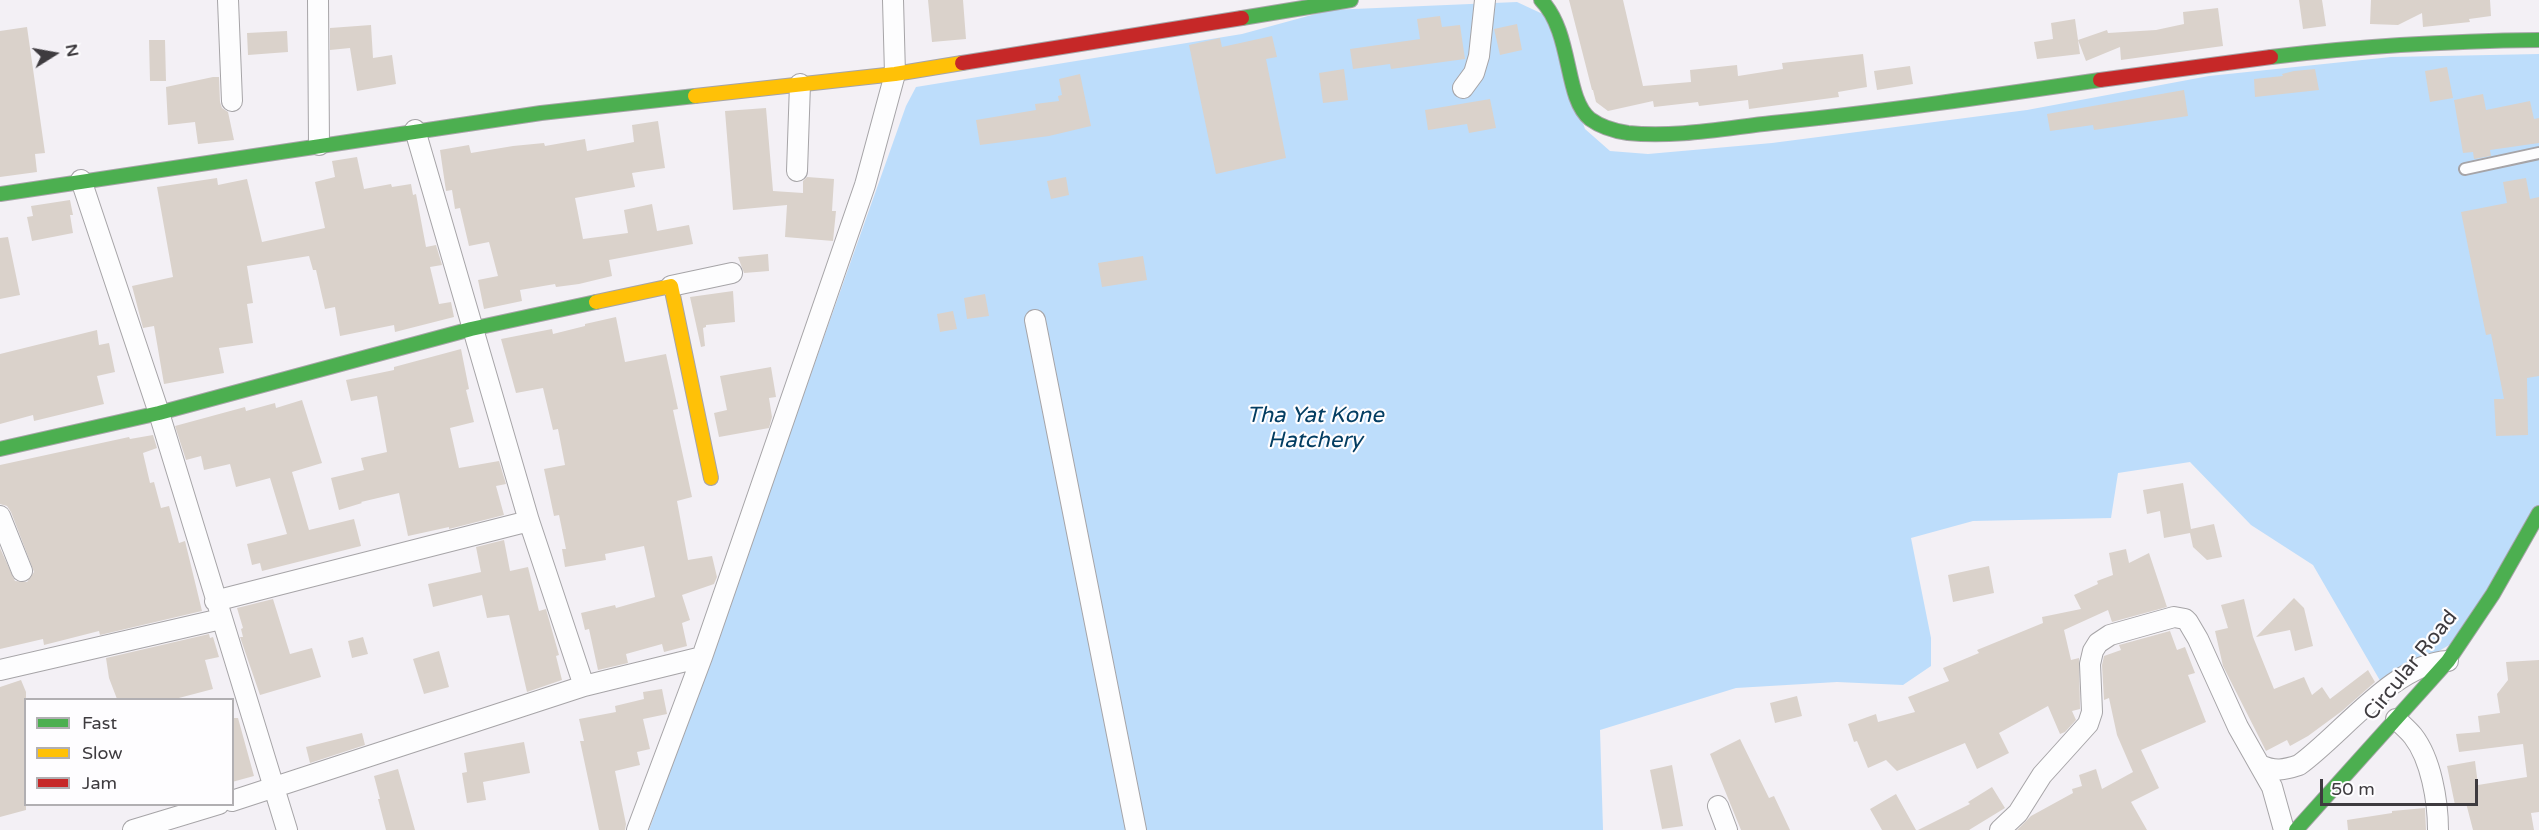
<!DOCTYPE html>
<html>
<head>
<meta charset="utf-8">
<style>
  body { margin:0 }
  #map { position:relative; width:2539px; height:830px; overflow:hidden; background:#f3f0f5; font-family:"Varela Round",sans-serif }
  canvas { display:block }
  .legend { position:absolute; left:24px; top:698px; width:210px; height:108px; box-sizing:border-box; background:#fefdff; border:2px solid #b1afb2; margin:0; padding:8px 10px; list-style:none; font-size:18px; color:#3e3b3f }
  .legend li { display:flex; align-items:center; gap:12px; height:30px }
  .legend b { width:30px; border:2px solid #b1afb2 }
  .north { position:absolute; left:24px; top:24px; width:60px; height:60px; -webkit-text-stroke:4px #fefdff; paint-order:stroke; rotate:79deg; font-size:16px; font-weight:700; line-height:24px; text-align:center; color:#3e3b3f }
  .north::after { content:''; display:block; margin:auto; width:21px; height:27px; background:#3e3b3f; clip-path:polygon(50% 0,100% 100%,50% 72%,0 100%) }
  .scale { position:absolute; left:2320px; top:779px; width:158px; height:27px; box-sizing:border-box; border:3px solid #3e3b3f; border-top:0; padding-left:8px; font-size:18px; line-height:21px; white-space:nowrap; color:#3e3b3f; -webkit-text-stroke:4px #fefdff; paint-order:stroke }
</style>
</head>
<body>
<div id="map">
<canvas width="2539" height="830"></canvas>
<ul class="legend">
<li><b style="height:8px;background:#4caf50"></b>Fast</li>
<li><b style="height:8px;background:#ffc107"></b>Slow</li>
<li><b style="height:8px;background:#c62828"></b>Jam</li>
</ul>
<div class="north">N</div>
<div class="scale">50 m</div>
</div>
<script>
const g = document.querySelector('canvas').getContext('2d');
g.lineJoin = 'round';
function fillPath(path, color) { g.fillStyle = color; g.fill(path, 'evenodd'); }
function stroke(path, color, width, dash) { g.strokeStyle = color; g.lineWidth = width; g.lineCap = dash ? 'butt' : 'round'; g.setLineDash(dash || []); g.stroke(path); }
function drawText(font, color, halo, rows, align = 'center') {
  g.font = font + ' "Varela Round",sans-serif'; g.lineWidth = 4.5; g.setLineDash([]); g.textBaseline = 'middle'; g.strokeStyle = halo; g.fillStyle = color; for (const [text, x, y, turn = 0] of rows) {
    g.save(); g.translate(x, y); g.rotate((+turn || 0) * Math.PI / 180); g.textAlign = isNaN(turn) ? turn : align; if (halo) g.strokeText(text, 0, 0); g.fillText(text, 0, 0); g.restore();
  }
}
fillPath(new Path2D(`
  M1517 2 1547 16 1585 129 1610 151 1648 154 1772 143 2027 110 2209 76 2391 57 2539 54V514L2470 633 2382 684 2313 565 2251 525 2190 462 2118 473 2111 518 1973 521 1911 538 1931 638V666L1903 685 1837 682 1736 688 1600 730 1603 830H649L906 106 916 87 1242 34 1330 10Z`), '#bdddfb');
fillPath(new Path2D(`
  M928 0H963L966 39 932 42Z
  M1569 0H1623L1643 86 1691 82 1690 70 1737 65 1738 76 1783 69 1782 63 1863 54 1867 87 1838 92 1839 97 1749 109 1748 100 1699 106 1698 102 1654 107 1653 101 1608 111 1596 102 1593 90H1592Z
  M2299 0H2322L2326 26 2303 29Z
  M2371 0H2490L2491 16 2469 19 2470 22 2423 27 2422 13 2398 25 2370 24Z
  M2218 8 2223 46 2121 60 2120 47 2086 61 2078 40 2107 30 2108 33 2156 30 2184 24 2183 12Z
  M1440 16 1442 27 1460 25 1465 59 1391 69 1390 64 1353 69 1350 49 1420 39 1417 19Z
  M2075 19 2080 54 2037 59 2034 42 2053 39 2051 23Z
  M1517 24 1522 50 1500 55 1494 29Z
  M371 25 373 58 392 55 396 84 357 91 350 48 330 50V28Z
  M27 27 45 153 35 154 37 172 0 177V31Z
  M287 31 288 52 248 55 247 33Z
  M1272 36 1277 57 1266 59 1286 158 1216 174 1189 45 1220 38 1222 47Z
  M149 40H165L166 81H150Z
  M1910 66 1913 84 1877 90 1874 71Z
  M2447 67 2453 98 2430 102 2425 71Z
  M1344 69 1348 100 1323 103 1319 73Z
  M2315 69 2319 90 2255 97 2254 79 2283 76 2282 74 2294 71Z
  M1080 74 1091 126 1049 136 980 145 976 120 1036 110 1035 104 1059 101 1058 96 1062 95 1059 79Z
  M213 77H219L220 102 222 108 228 112 234 140 198 144 195 122 168 125 166 87Z
  M2184 90 2188 116 2094 130 2093 125 2050 131 2047 114Z
  M2483 94 2486 110 2530 101 2534 119 2539 118V143L2490 150 2491 156 2474 159 2473 152 2463 153 2454 100Z
  M1490 99 1496 128 1469 133 1467 124 1428 130 1425 110Z
  M766 108 773 191 803 193V181L807 177 834 179 832 211H836L833 241 785 237 787 205 733 210 725 111Z
  M658 121 665 168 632 173 635 187 575 198 583 239 628 233 624 210 652 204 657 231 689 225 693 244 609 260 612 276 579 284 556 287 555 284 520 290 522 301 484 309 478 280 498 276 489 242 469 246 460 208 455 209 452 190 446 191 440 150 469 145 471 153 513 146 544 143 545 146 585 139 587 151 634 142 632 125Z
  M357 157 364 189 391 184 392 187 411 184 413 195 416 194 426 247 436 245 442 265 430 267 439 304 451 302 454 317 395 332 394 325 340 336 335 307 325 309 316 270H313L309 256 247 266 253 303 247 304 253 343 219 348 224 373 164 384 154 326 143 328 132 286 173 277 157 187 217 178 218 185 247 179 262 242 325 228 315 182 335 177 332 161Z
  M1066 177 1069 195 1051 199 1047 181Z
  M2526 178 2530 199 2539 197V376L2527 378 2528 435 2496 436 2494 399H2504L2491 334 2486 335 2461 212 2507 203 2503 182Z
  M70 200 73 215H70L73 233 32 241 27 217 33 216 31 206Z
  M8 237 20 295 0 299V238Z
  M768 254 769 271 744 273 738 257Z
  M1143 256 1147 280 1102 287 1098 263Z
  M733 291 735 322 706 325V327L703 328 705 346 701 347 690 297Z
  M985 294 989 316 967 319 964 298Z
  M953 311 957 329 940 332 937 314Z
  M616 317 625 362 666 354 678 409 673 410 692 497 677 501 688 560 712 556 717 577 714 584 682 595 690 620 682 623 687 646 664 652 662 644 626 654 628 663 598 670 589 629 585 630 581 613 615 605 616 608 655 597 644 546 605 554 606 560 565 567 562 549H566L559 515 554 516 544 469 565 465 558 429 553 430 543 388 516 393 501 339 552 329 553 334 585 326V324Z
  M97 330 99 345 109 343 115 372 97 376 104 404 34 421 33 415 0 424V354Z
  M461 349 469 389 466 390 474 422 450 428 459 468 499 461 506 484 496 486 504 515 449 529V527L408 536 399 493 361 502 362 503 339 510 331 478 364 470 361 458 387 452 377 396 351 401 346 380 394 370V367Z
  M771 367 776 397 769 398 772 417 769 428 719 437 714 413 727 410 720 376Z
  M302 400 322 463 292 472 309 530 354 519 361 546 262 571 260 563 252 565 247 544 287 534 270 478 236 487 230 464 204 470 201 456 186 460 175 426 245 407 246 411 275 403 276 408Z
  M153 435 157 448 143 453 150 483 154 482 161 508 169 506 179 543 185 541 202 611 100 635 99 631 44 645 43 639 0 649V548L15 581 27 582 34 572 11 512 7 506 0 504V465L129 437 130 439Z
  M2183 483 2191 529 2214 524 2222 557 2207 560 2193 547 2190 533 2164 538 2160 511 2147 514 2143 490Z
  M504 540 510 571 528 567 539 611 546 609 559 655 556 656 562 680 527 692 509 615 487 618 482 595 433 607 428 584 481 572 476 547Z
  M2126 549 2129 563 2149 553 2167 607 2112 622 2108 610 2064 630 2071 660 2079 658 2080 709 2072 711 2076 720 2065 732 2060 734 2048 706 1999 733 2009 753 1977 769 1965 743 1897 771 1886 760 1868 768 1857 741 1854 742 1848 724 1876 714 1878 722 1915 712 1908 697 1949 681 1943 668 1979 653 1977 650 2043 623 2042 617 2081 609 2074 595 2098 584 2097 581 2113 575 2109 553Z
  M1989 566 1994 593 1953 602 1948 575Z
  M2294 598 2304 608 2313 646 2295 651 2290 630 2256 637Z
  M273 599 290 654 312 648 321 677 260 695 240 637H243L241 629 243 628 237 608Z
  M2244 599 2253 637 2274 689 2304 677 2312 695 2322 687 2330 699 2368 670 2375 682 2342 711 2308 736 2290 746 2287 740 2266 751 2223 666 2215 631 2228 628 2221 605Z
  M2170 631 2177 650 2185 647 2195 673 2188 675 2206 722 2141 750 2159 788 2131 802 2147 830H2017L2031 816 2073 793 2072 789 2082 786 2079 775 2096 769 2102 789 2133 772 2117 735 2109 698 2104 700 2102 665 2104 656 2121 650 2119 645Z
  M209 634 210 638 213 637 219 657 205 660 213 689 175 699H117L109 678 106 658Z
  M363 637 368 654 352 658 348 641Z
  M439 651 449 687 424 694 413 659Z
  M2539 660V812L2531 813 2534 830H2473L2466 803 2455 805 2447 766 2475 761 2478 785 2527 777 2523 744 2459 752 2456 734 2480 732 2478 716 2500 713 2497 694 2508 680 2506 662Z
  M21 680 26 692V810L0 817V687Z
  M662 689 667 714 643 719 650 749 637 752 640 765 615 771 626 824 625 830H599L580 741H584L579 719 616 712 615 706 644 699 643 692Z
  M1797 696 1802 716 1775 723 1770 703Z
  M232 718H238L254 776 232 782Z
  M362 733 365 745 310 763 306 747Z
  M1740 739 1769 798 1774 796 1790 830H1741L1710 754Z
  M524 742 530 773 483 782 486 800 467 803 462 773 467 772 464 753Z
  M1672 765 1683 826 1662 829 1650 770Z
  M398 769 415 830H386L378 799H380L374 776Z
  M1992 787 2005 808 1969 830H1918L1970 804 1968 802Z
  M1896 794 1916 830H1882L1870 809Z
  M2425 808 2426 830H2348L2347 820 2392 813V811Z`), '#dad2cb');
const lane = new Path2D(`
  M2465 169 2539 153`);
const street = new Path2D(`
  M228 0 232 101
  M318 0 319 145
  M1463 88 1474 73 1479 56 1485 0
  M415 130 529 521 584 686
  M797 171 800 84
  M81 180 159 413 287 830
  M671 286 732 273
  M1035 320 1136 830
  M0 516 22 571
  M215 601 529 521
  M0 670 221 619
  M2396 719C2402 725 2408 730 2413 736 2431 759 2438 801 2438 830
  M2260 765C2275 772 2284 770 2299 765 2341 735 2395 663 2448 661
  M232 801 584 686 702 657
  M1718 806 1727 830
  M133 830 219 804
  M637 830 702 657 865 185 895 74 893 0
  M2000 830 2018 813 2042 775 2088 724 2092 712 2090 664 2093 651 2098 643 2110 635 2174 617 2185 619 2188 622 2198 639 2238 727 2272 787 2284 830`);
const fast = new Path2D(`
  M1541 0C1573 33 1564 98 1590 119 1601 127 1614 131 1628 133 1675 138 1726 128 1772 123 1882 112 1991 96 2100 80
  M1242 18 1351 0
  M2271 57C2360 46 2449 41 2539 40
  M0 194 541 113 695 96
  M0 449 159 413 471 329 596 302
  M2296 830 2448 661 2493 594 2539 513`);
const slow = new Path2D(`
  M695 96 895 74 962 63
  M596 302 671 286 711 478`);
const jam = new Path2D(`
  M962 63 1242 18
  M2100 80 2271 57`);
stroke(lane, '#a6a4a7', 14);
stroke(street, '#a6a4a7', 22);
stroke(fast, '#a6a4a7', 16);
stroke(slow, '#a6a4a7', 16);
stroke(jam, '#a6a4a7', 16);
stroke(lane, '#fdfdfe', 10);
stroke(street, '#fdfdfe', 20);
stroke(fast, '#4caf50', 14);
stroke(slow, '#ffc107', 14);
stroke(jam, '#c62828', 14);
drawText('21px', '#3e3b3f', '#fefdff', [
  ["Circular Road",2411,666,-51]
]);
drawText('italic 22px', '#033d62', '#fefdff', [
  ["Tha Yat Kone",1315,416],
  ["Hatchery",1315,441]
]);
</script>
</body>
</html>
